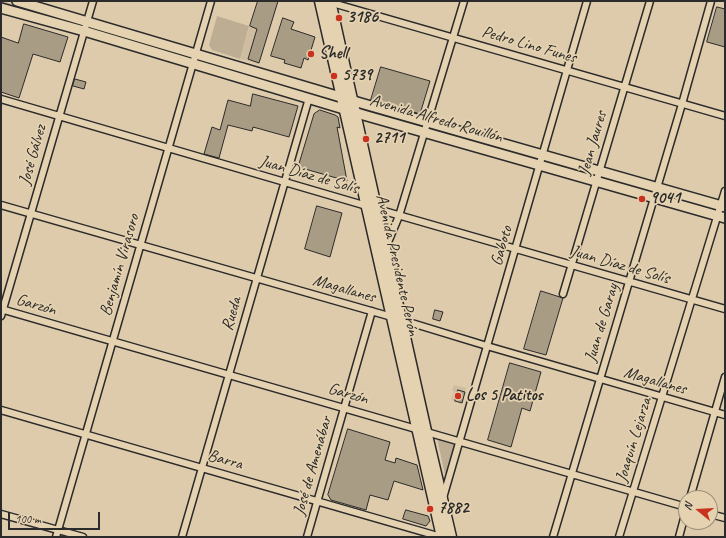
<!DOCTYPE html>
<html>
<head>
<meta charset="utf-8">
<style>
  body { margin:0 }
  #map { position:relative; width:726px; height:538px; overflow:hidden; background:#decbab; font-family:Caveat,sans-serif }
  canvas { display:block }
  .frame { position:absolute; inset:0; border:2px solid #2b2b2b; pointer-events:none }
  .north { position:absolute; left:678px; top:490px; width:40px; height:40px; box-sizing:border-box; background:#e5d2b0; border:1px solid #9b8f7b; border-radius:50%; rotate:288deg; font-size:11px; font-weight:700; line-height:16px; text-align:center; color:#2b2b2b }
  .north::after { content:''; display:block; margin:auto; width:14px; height:18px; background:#c8321e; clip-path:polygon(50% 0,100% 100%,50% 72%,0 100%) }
  .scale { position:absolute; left:8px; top:512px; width:92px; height:18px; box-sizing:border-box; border:2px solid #2b2b2b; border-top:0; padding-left:5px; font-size:12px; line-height:14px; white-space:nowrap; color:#2b2b2b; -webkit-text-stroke:3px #e5d2b0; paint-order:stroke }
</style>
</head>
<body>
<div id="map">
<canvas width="726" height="538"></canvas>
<div class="frame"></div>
<div class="north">N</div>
<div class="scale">100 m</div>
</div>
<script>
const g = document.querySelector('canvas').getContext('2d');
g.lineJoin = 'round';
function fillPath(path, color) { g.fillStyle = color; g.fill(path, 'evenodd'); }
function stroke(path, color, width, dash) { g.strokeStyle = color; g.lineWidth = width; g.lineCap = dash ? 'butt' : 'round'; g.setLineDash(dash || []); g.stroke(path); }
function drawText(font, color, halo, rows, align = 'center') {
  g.font = font + ' Caveat,sans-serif'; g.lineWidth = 3.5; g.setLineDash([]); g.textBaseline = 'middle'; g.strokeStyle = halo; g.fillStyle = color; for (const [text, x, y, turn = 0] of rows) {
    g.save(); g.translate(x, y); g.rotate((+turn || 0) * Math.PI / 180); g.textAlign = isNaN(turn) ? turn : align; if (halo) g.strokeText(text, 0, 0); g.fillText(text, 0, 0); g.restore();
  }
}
fillPath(new Path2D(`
  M257 1H279L259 64 240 59Z
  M454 385 466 388 462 403 451 399 454 391 452 390Z`), '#cebda0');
fillPath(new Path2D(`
  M1 1 71 21 70 24 1 4Z
  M217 16 249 26 240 59 212 50 209 45Z
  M92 27 185 54 184 58 91 31Z
  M208 60 330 96 329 100 206 64Z
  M437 438 456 443 446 476 445 475Z`), '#bdae93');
const building = new Path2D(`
  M258 1H278L259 63 248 59 257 29 250 26Z
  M717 7 725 9V47L707 42Z
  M283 18 294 22 291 29 315 37 308 60 304 58 301 68 284 63 285 60 271 56Z
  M24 24 68 37 60 62 33 54 19 98 1 92V37L18 43Z
  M381 67 430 81 420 114 371 100Z
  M75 79 86 82 84 89 73 86Z
  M253 94 298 106 289 137 253 127 252 131 228 125 219 158 204 154 212 127 220 130 228 100 250 106Z
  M320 110 335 115 338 117 340 128 337 127 347 181 298 167 314 114Z
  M317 206 342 213 330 257 305 249Z
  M541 291 563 298 546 355 524 349Z
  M435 310 443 312 440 321 433 319Z
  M510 363 541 372 530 411 522 408 511 447 488 440Z
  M458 390 465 392 462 403 455 401Z
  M348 429 390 442 385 460 395 463 396 458 417 465 423 490 394 481 388 500 370 495 366 510 331 500 328 495Z
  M406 510 428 516 430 521 426 526 403 519Z`);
fillPath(building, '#a99c85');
stroke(building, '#2b2b2b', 1);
const street = new Path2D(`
  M329 2 725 116
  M1 99 377 209 725 309
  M1 205 392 317 487 346 725 415
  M386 247 399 216 464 1
  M563 294 650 1
  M1 309 686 507
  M1 316 93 1
  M1 410 441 537
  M443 498 587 1
  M690 498 725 377
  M1 514 83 537
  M710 514 725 518
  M56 537 211 1
  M182 537 309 98
  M307 537 372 311
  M553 537 682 104 711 1
  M619 537 725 191
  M679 537 686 511`);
const secondary = new Path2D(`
  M17 1 364 104 725 207
  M1 8 84 31 367 116 725 218`);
const primary = new Path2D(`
  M320 1 442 537
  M330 1 426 431 451 537`);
stroke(street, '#2b2b2b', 9);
stroke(secondary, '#2b2b2b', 12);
stroke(primary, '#2b2b2b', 13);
stroke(street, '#e5d2b0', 6);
stroke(secondary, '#e5d2b0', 9);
stroke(primary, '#e5d2b0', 10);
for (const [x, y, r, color] of [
  [339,18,4,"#c8321e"],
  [311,54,4,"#c8321e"],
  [334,76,4,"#c8321e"],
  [366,139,4,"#c8321e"],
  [642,199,4,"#c8321e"],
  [458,396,4,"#c8321e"],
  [430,509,4,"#c8321e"]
]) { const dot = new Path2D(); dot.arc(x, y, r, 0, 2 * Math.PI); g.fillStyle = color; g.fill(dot); stroke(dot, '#e5d2b0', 1.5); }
drawText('bold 17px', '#2b2b2b', '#e5d2b0', [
  ["3186",347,18],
  ["Shell",319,54],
  ["5739",342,76],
  ["2711",374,139],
  ["9041",650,199],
  ["Los 5 Patitos",466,396],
  ["7882",438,509]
], 'left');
drawText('17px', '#2b2b2b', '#e5d2b0', [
  ["Pedro Lino Funes",529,45,16],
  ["Avenida Alfredo Rouillón",436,119,16],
  ["Jean Jaures",593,143,-74],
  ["José Gálvez",33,155,-74],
  ["Juan Díaz de Solís",309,175,16],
  ["Gaboto",502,246,-74],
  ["Benjamín Virasoro",120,265,-74],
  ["Avenida Presidente Perón",397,265,77],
  ["Juan Díaz de Solís",620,265,16],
  ["Magallanes",344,289,16],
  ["Garzón",36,305,16],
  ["Rueda",232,314,-74],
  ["Juan de Garay",602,323,-73],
  ["Magallanes",655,381,16],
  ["Garzón",348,394,16],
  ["Joaquín Lejarza",634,440,-73],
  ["Barra",225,460,16],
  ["José de Amenábar",313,466,-74]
]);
</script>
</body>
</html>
